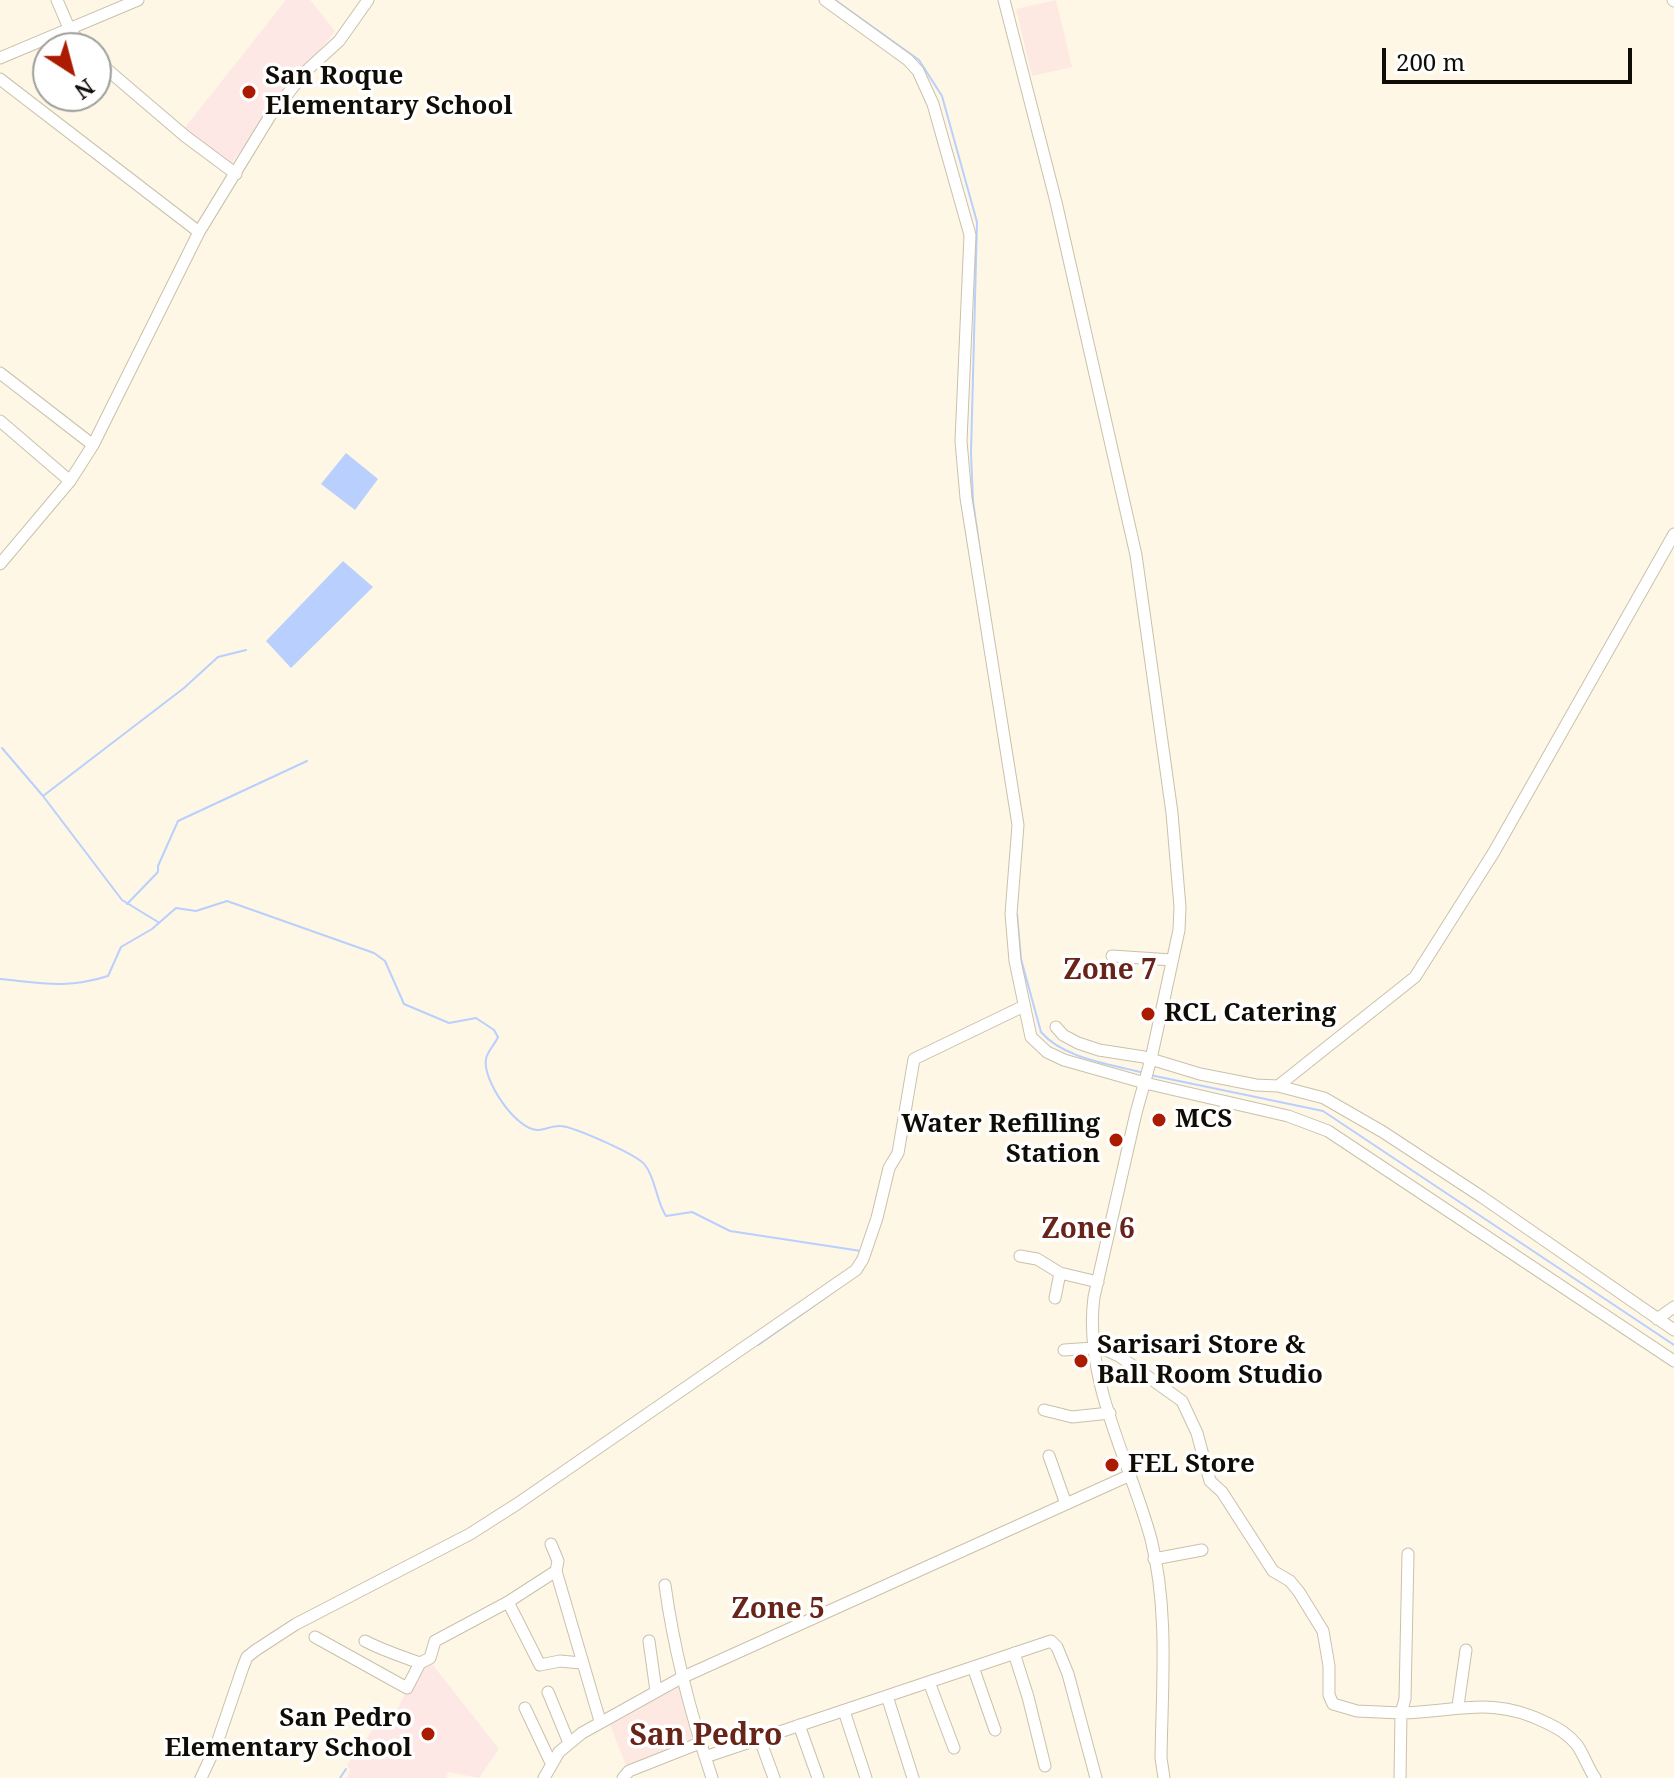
<!DOCTYPE html>
<html>
<head>
<meta charset="utf-8">
<style>
  body { margin:0 }
  #map { position:relative; width:1674px; height:1778px; overflow:hidden; background:#fef7e5; font-family:"Noto Serif",serif }
  canvas { display:block }
  .north { position:absolute; left:32px; top:32px; width:80px; height:80px; box-sizing:border-box; background:#fff; border:2px solid #9f9e9b; border-radius:50%; rotate:144deg; font-size:22px; font-weight:700; line-height:32px; text-align:center; color:#100d06 }
  .north::after { content:''; display:block; margin:auto; width:28px; height:36px; background:#aa1b00; clip-path:polygon(50% 0,100% 100%,50% 72%,0 100%) }
  .scale { position:absolute; left:1382px; top:48px; width:250px; height:36px; box-sizing:border-box; border:4px solid #100d06; border-top:0; padding-left:10px; font-size:24px; line-height:28px; white-space:nowrap; color:#100d06; -webkit-text-stroke:6px #fff; paint-order:stroke }
</style>
</head>
<body>
<div id="map">
<canvas width="1674" height="1778"></canvas>
<div class="north">N</div>
<div class="scale">200 m</div>
</div>
<script>
const g = document.querySelector('canvas').getContext('2d');
g.lineJoin = 'round';
function fillPath(path, color) { g.fillStyle = color; g.fill(path, 'evenodd'); }
function stroke(path, color, width, dash) { g.strokeStyle = color; g.lineWidth = width; g.lineCap = dash ? 'butt' : 'round'; g.setLineDash(dash || []); g.stroke(path); }
function drawText(font, color, halo, rows, align = 'center') {
  g.font = font + ' "Noto Serif",serif'; g.lineWidth = 7; g.setLineDash([]); g.textBaseline = 'middle'; g.strokeStyle = halo; g.fillStyle = color; for (const [text, x, y, turn = 0] of rows) {
    g.save(); g.translate(x, y); g.rotate((+turn || 0) * Math.PI / 180); g.textAlign = isNaN(turn) ? turn : align; if (halo) g.strokeText(text, 0, 0); g.fillText(text, 0, 0); g.restore();
  }
}
fillPath(new Path2D(`
  M1056 0 1072 67 1032 76 1016 9Z
  M679 1687 693 1742 627 1768 610 1725Z`), '#fde9e1');
fillPath(new Path2D(`
  M286 0H310L335 31 230 165 183 130Z
  M429 1660 499 1749 479 1778 448 1772 446 1778H347L350 1770 347 1765 385 1713 394 1717 407 1689Z`), '#fde8e6');
fillPath(new Path2D(`
  M346 453 378 479 355 510 321 484Z
  M343 561 373 587 291 668 266 641Z`), '#b9cffd');
stroke(new Path2D(`
  M835 0 919 60 942 96 977 222 971 453 973 501 982 566
  M2 748 43 796 122 900 158 922
  M43 796 184 688 218 657 246 650
  M127 904 158 872V866L178 821 307 761
  M1017 914 1021 959 1041 1032C1064 1059 1111 1064 1144 1073
  M0 979C42 983 67 989 108 976L121 947 152 929 176 908 196 911 227 901 374 953 385 961 404 1004 449 1023 476 1018 494 1030 498 1037C495 1044 487 1052 486 1059 482 1079 515 1129 537 1130 545 1130 553 1125 561 1126 574 1127 638 1155 645 1165 656 1179 656 1201 666 1216L692 1212 730 1231 861 1251
  M1150 1075 1323 1111 1674 1345
  M906 1138 912 1101
  M758 1345 828 1296
  M340 1778 346 1769`), '#b9cffd', 2);
const minor = new Path2D(`
  M57 0 69 28 84 48
  M825 0 908 60 918 71 933 104 970 235 961 441 966 498 1018 825 1011 914 1015 961 1031 1037 1047 1052 1064 1060 1145 1083 1288 1116 1328 1131 1674 1361
  M1004 0 1056 202 1136 555 1172 813 1180 907 1179 930 1151 1059 1136 1113 1094 1297C1083 1380 1130 1461 1151 1539 1169 1610 1162 1686 1161 1758L1164 1778
  M1673 0 1674 1
  M0 58 138 0
  M96 60 185 136 236 174
  M0 79 199 232
  M0 373 93 445
  M0 421 70 481
  M0 564 70 481 93 445 199 232 270 116 305 72 339 41 368 0
  M1112 956 1172 960
  M1056 1027 1063 1035 1078 1043 1099 1050 1144 1057 1200 1074 1256 1085 1278 1086 1324 1098 1383 1132 1482 1197 1674 1330
  M1278 1086 1415 977 1494 852 1674 534
  M1020 1256 1037 1259 1060 1273 1098 1282
  M1055 1298 1060 1273
  M1657 1319 1674 1307
  M1064 1350 1093 1348 1106 1350 1119 1356 1182 1401 1197 1433 1210 1481 1222 1492 1273 1571 1290 1581 1299 1592 1323 1631 1329 1666V1695L1333 1704 1357 1711 1401 1713 1405 1699 1408 1554
  M1044 1410 1072 1417 1110 1413
  M1049 1456 1066 1504
  M551 1544 558 1561 556 1571 600 1721
  M1154 1559 1202 1550
  M665 1585C674 1652 691 1715 712 1778
  M508 1602 540 1665 560 1661 581 1663
  M315 1637 407 1688 420 1663
  M365 1641C384 1651 401 1656 420 1663L430 1658 435 1641 508 1602 556 1571
  M649 1641 656 1691
  M1014 1653 1028 1697 1045 1766
  M973 1667 995 1730
  M929 1682 954 1748
  M548 1692 569 1743
  M887 1696 913 1778
  M1458 1706 1466 1650
  M525 1708 551 1763
  M844 1711 866 1778
  M799 1725 818 1778
  M759 1737 774 1778
  M705 1757 1051 1641 1057 1647 1068 1674 1096 1778
  M201 1778 216 1746 243 1667 247 1657 256 1650 296 1624 470 1534 517 1504 856 1270 863 1259 877 1218 889 1168 898 1153 914 1059 1024 1006
  M544 1778 559 1752 582 1733 681 1678 1128 1476
  M623 1778 629 1771 700 1743
  M1400 1778 1401 1713C1457 1712 1492 1695 1547 1723 1559 1729 1568 1734 1577 1745 1584 1755 1588 1768 1595 1778`);
stroke(minor, '#c9c1ab', 13);
stroke(minor, '#fff', 11);
for (const [x, y, r, color] of [
  [249,92,8,"#aa1b00"],
  [1148,1014,8,"#aa1b00"],
  [1159,1120,8,"#aa1b00"],
  [1116,1140,8,"#aa1b00"],
  [1081,1361,8,"#aa1b00"],
  [1112,1465,8,"#aa1b00"],
  [428,1734,8,"#aa1b00"]
]) { const dot = new Path2D(); dot.arc(x, y, r, 0, 2 * Math.PI); g.fillStyle = color; g.fill(dot); stroke(dot, '#fff', 3); }
drawText('bold 26px', '#100d06', '#fff', [
  ["San Roque",265,77],
  ["Elementary School",265,107],
  ["RCL Catering",1164,1014],
  ["MCS",1175,1120],
  ["Water Refilling",1100,1125,"right"],
  ["Station",1100,1155,"right"],
  ["Sarisari Store &",1097,1346],
  ["Ball Room Studio",1097,1376],
  ["FEL Store",1128,1465],
  ["San Pedro",412,1719,"right"],
  ["Elementary School",412,1749,"right"]
], 'left');
drawText('bold 28px', '#682418', '#fff', [
  ["Zone 7",1110,971],
  ["Zone 6",1088,1230],
  ["Zone 5",778,1610]
]);
drawText('bold 30px', '#682418', '#fff', [
  ["San Pedro",706,1736]
]);
</script>
</body>
</html>
